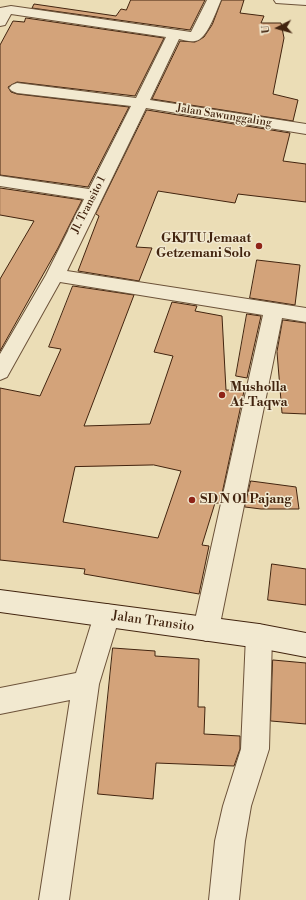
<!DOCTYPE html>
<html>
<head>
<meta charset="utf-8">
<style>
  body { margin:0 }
  #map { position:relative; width:306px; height:900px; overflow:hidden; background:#ebddb6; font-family:"Libre Bodoni",serif }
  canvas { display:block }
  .north { position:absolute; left:258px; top:8px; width:40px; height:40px; -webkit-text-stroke:3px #f2e9d0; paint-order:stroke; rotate:264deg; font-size:11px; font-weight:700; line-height:16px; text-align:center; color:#42240f }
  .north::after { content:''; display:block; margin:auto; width:14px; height:18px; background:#42240f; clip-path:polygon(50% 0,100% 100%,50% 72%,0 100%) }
</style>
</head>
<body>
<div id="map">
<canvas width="306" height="900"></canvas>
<div class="north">U</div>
</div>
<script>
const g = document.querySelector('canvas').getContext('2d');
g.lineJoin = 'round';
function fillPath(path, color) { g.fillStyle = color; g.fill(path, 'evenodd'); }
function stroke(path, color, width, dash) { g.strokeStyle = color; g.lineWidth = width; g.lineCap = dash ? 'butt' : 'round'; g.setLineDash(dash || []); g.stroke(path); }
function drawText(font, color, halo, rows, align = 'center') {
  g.font = font + ' "Libre Bodoni",serif'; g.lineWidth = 3; g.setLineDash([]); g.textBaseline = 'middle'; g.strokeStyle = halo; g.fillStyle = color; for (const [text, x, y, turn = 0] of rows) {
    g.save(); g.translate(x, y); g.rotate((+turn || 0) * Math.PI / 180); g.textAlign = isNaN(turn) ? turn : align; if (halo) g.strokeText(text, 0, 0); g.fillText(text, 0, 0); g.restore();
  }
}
const building = new Path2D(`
  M131 0H205L190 30 32 8 34 4 116 16 121 9 126 10Z
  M222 0H244L240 13 264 16 261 23H281L284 38 273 94 298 100 293 121 152 99 180 41 195 42 204 37 212 25Z
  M26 18 164 38 135 96 17 82 8 87 11 92 17 94 129 107 88 187 0 175V45L13 21 24 22Z
  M147 110 290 133 283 161 306 164V202L238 194 235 203 158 191 136 247 152 248 139 281 78 271 99 216 96 214Z
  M0 188 82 200 58 248 0 351V279L34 221 0 215Z
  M257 260 300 265 295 305 250 298Z
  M73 286 134 295 84 426 150 424 173 356 154 352 172 302 197 306 195 311 222 316 226 390 244 391 220 503H215L202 545 209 546 199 594 84 574 85 569 0 560V388L40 396 61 349 49 347ZM154 465 181 471 158 538 63 522 75 467Z
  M247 314 261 316 247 378 236 376Z
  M283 320 306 323V414L282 413 277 352Z
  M251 481 296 487 299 509H261L245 507Z
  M272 564 306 569V605L268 600Z
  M113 648 155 651V656L199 659 198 707H205L204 734 240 736V749L234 766 156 763 153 799 98 794Z
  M273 660 306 663V724L271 721Z`);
fillPath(building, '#d3a37a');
stroke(building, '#42240f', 1);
const minor = new Path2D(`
  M207 0H221C216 11 207 40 195 41 190 42 184 40 179 39L150 100 306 124V134L146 108 67 271 306 308V322L282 318 219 629 215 637 206 641 197 637 193 629 263 315 60 282 7 377 0 380V354L46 275 84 199 0 186V176L89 189 131 106 17 93 12 91 9 88 12 85 17 83 136 98 166 37 11 14 5 25 0 26V8L11 6 191 32Z
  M274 0H306V5L276 3Z
  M107 604 116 607 120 615 99 684 69 900H39L70 700 0 714V688L76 673 94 615 98 607Z
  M259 624 268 628 272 636 269 749 251 806 245 841 239 900H209L215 841 223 806 241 749 246 636 250 628Z`);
const secondary = new Path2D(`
  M0 590 259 624 306 633V657L259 648 0 612Z`);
stroke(minor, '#6c5239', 2);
stroke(secondary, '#42240f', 2);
fillPath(minor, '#f2e9d0');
fillPath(secondary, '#f2e9d0');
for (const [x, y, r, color] of [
  [259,246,4,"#8f2418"],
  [222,395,4,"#8f2418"],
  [192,500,4,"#8f2418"]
]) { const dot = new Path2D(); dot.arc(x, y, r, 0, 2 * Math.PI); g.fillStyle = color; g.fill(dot); stroke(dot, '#f2e9d0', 1.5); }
drawText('11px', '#42240f', '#f2e9d0', [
  ["Jalan Sawunggaling",224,116,9],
  ["Jl. Transito 1",89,205,-63]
]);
drawText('bold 13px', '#42240f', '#f2e9d0', [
  ["GKJTU Jemaat",251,239,"right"],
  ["Getzemani Solo",251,254,"right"],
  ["Musholla",230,388],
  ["At-Taqwa",230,403],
  ["SD N 01 Pajang",200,500]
], 'left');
drawText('13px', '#42240f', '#f2e9d0', [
  ["Jalan Transito",153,622,8]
]);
</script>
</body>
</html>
